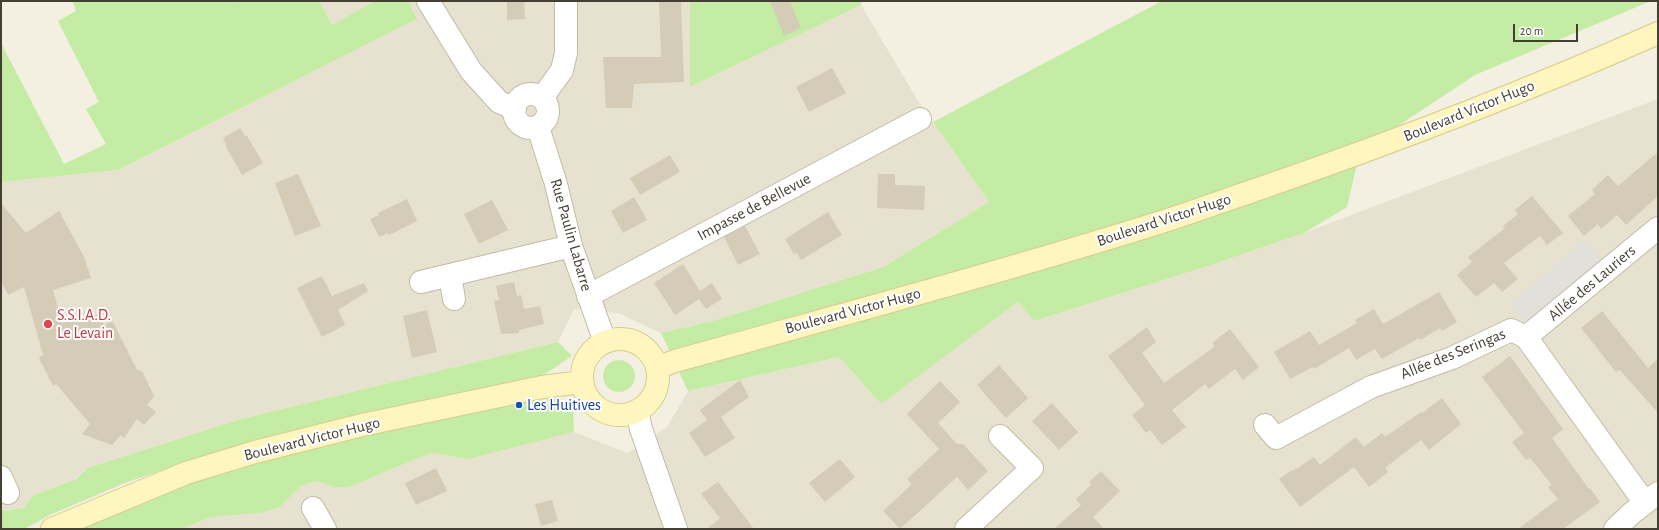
<!DOCTYPE html>
<html>
<head>
<meta charset="utf-8">
<style>
  body { margin:0 }
  #map { position:relative; width:1659px; height:530px; overflow:hidden; background:#f3efe1; font-family:"Alegreya Sans",sans-serif }
  canvas { display:block }
  .frame { position:absolute; inset:0; border:2px solid #443f32; pointer-events:none }
  .scale { position:absolute; left:1513px; top:24px; width:65px; height:18px; box-sizing:border-box; border:2px solid #443f32; border-top:0; padding-left:5px; font-size:12px; line-height:14px; white-space:nowrap; color:#443f32; -webkit-text-stroke:3px #fff; paint-order:stroke }
</style>
</head>
<body>
<div id="map">
<canvas width="1659" height="530"></canvas>
<div class="frame"></div>
<div class="scale">20 m</div>
</div>
<script>
const g = document.querySelector('canvas').getContext('2d');
g.lineJoin = 'round';
function fillPath(path, color) { g.fillStyle = color; g.fill(path, 'evenodd'); }
function stroke(path, color, width, dash) { g.strokeStyle = color; g.lineWidth = width; g.lineCap = dash ? 'butt' : 'round'; g.setLineDash(dash || []); g.stroke(path); }
function drawText(font, color, halo, rows, align = 'center') {
  g.font = font + ' "Alegreya Sans",sans-serif'; g.lineWidth = 4; g.setLineDash([]); g.textBaseline = 'middle'; g.strokeStyle = halo; g.fillStyle = color; for (const [text, x, y, turn = 0] of rows) {
    g.save(); g.translate(x, y); g.rotate((+turn || 0) * Math.PI / 180); g.textAlign = isNaN(turn) ? turn : align; if (halo) g.strokeText(text, 0, 0); g.fillText(text, 0, 0); g.restore();
  }
}
fillPath(new Path2D(`
  M319 1H374L332 25Z
  M408 1H690V87L861 5 918 101 989 202 883 267 713 321 661 333 618 313 574 309 558 342 241 419 87 468 73 480 34 495 23 508 5 511 1 509V182L118 170 417 19Z
  M1658 99V529H181L211 517 261 513 280 507 301 486 316 481 334 487H349L431 453 469 459 574 432 628 453 667 427 688 391 839 357 881 404 1018 302 1034 321 1208 266 1304 233Z`), '#e7e2cf');
fillPath(new Path2D(`
  M73 1H234L235 3 238 1H319L332 25 374 1H408L417 19 118 170 1 182V43L64 164 106 144 86 109 99 102 58 21 76 11Z
  M690 1H861V5L690 87Z
  M1162 1H1651L1475 75 1360 151 1347 207 1304 233 1208 266 1034 321 1018 302 881 404 839 357 688 391 661 333 713 321 883 267 989 202 933 122Z
  M558 342 572 356 545 374 324 424 221 451 127 482 52 514 24 529H1V509L5 511 23 508 34 495 76 479 87 468 241 419Z
  M603 376a16 16 0 1 1 32 0a16 16 0 1 1-32 0Z
  M559 398 573 406 574 432 469 459 431 453 349 487H334L316 481 301 486 280 507 261 513 211 517 181 529H71L217 473 309 448 526 402Z`), '#c5eca5');
fillPath(new Path2D(`
  M1584 240 1603 261 1530 326 1511 305Z`), '#e2e0db');
fillPath(new Path2D(`
  M507 1H524L525 19 507 20Z
  M659 1H681L684 82 634 84 632 108H606L603 57H661Z
  M770 1H790L801 28 784 36Z
  M832 68 846 93 809 112 796 87Z
  M240 128 245 136H247L263 163 242 175 226 147H227L223 138Z
  M1658 152V196L1626 225 1617 215 1601 229 1598 224 1584 236 1568 216 1595 194 1592 190 1608 175 1618 186Z
  M670 155 680 172 640 195 630 178Z
  M298 174 321 226 295 236 275 183Z
  M878 174H895V185L925 186 924 210 877 208Z
  M1532 196 1563 233 1547 245 1540 236 1504 263 1518 279 1502 292 1494 283 1476 297 1457 275 1472 262 1468 257 1505 228 1503 226 1518 214 1515 210Z
  M634 197 647 220 623 233 611 211Z
  M407 199 417 221 389 235 388 233 379 237 370 219 379 215 378 213Z
  M492 200 508 230 479 244 464 214Z
  M1 203 26 233 59 211 84 257 91 278 53 290 62 323 100 314 104 326 112 320 137 370 142 371 154 396 147 405 156 412 144 425 137 419 124 438 121 435 112 445 82 434 90 424 56 384 53 386 39 358 43 355 24 287 8 295 1 281Z
  M828 212 842 235 801 260 797 253 794 254 785 239Z
  M745 226 760 254 738 265 724 237Z
  M683 264 700 291 712 283 722 299 706 309 699 299 675 315 654 283Z
  M322 276 332 296 364 283 368 291 338 310 345 325 322 337 297 288Z
  M514 282 517 296 521 295 524 309 540 306 544 324 519 330V333L501 334 494 301 499 300 496 286Z
  M1439 292 1457 322 1442 331 1440 328 1420 340 1419 338 1382 359 1375 349 1356 360 1349 348 1314 369 1313 367 1290 379 1274 352 1310 331 1319 345 1357 323 1355 320 1374 309 1383 324Z
  M427 310 437 352 412 358 403 316Z
  M1602 311 1648 368 1658 359V413L1620 370 1616 372 1581 328Z
  M1147 327 1156 342 1142 353 1164 383 1214 347 1213 342 1230 329 1259 367 1243 380 1235 369 1209 389 1205 384 1172 410 1186 427 1162 445 1150 430 1146 433 1132 415 1145 405 1108 356Z
  M1510 356 1563 429 1552 438 1589 489 1590 488 1600 502 1563 529H1518L1558 499 1548 487 1552 485 1530 458 1526 460 1512 442 1524 433 1482 377Z
  M999 365 1028 398 1006 418 977 385Z
  M740 380 749 397 721 417 735 438 705 457 689 433 707 420 700 410Z
  M940 381 960 402 938 423 957 444H963L988 471 968 490 957 477 900 529 883 511 912 484 907 479 939 449 907 414Z
  M1442 398 1461 424 1429 450 1421 440 1385 468 1388 472 1369 487 1354 467 1300 507 1279 479 1292 470 1293 471 1314 457 1320 465 1356 437 1364 447 1382 433 1385 437 1421 412 1422 413Z
  M1052 403 1078 432 1059 450 1032 421Z
  M840 459 855 477 825 502 809 483Z
  M436 468 447 491 416 505 405 483Z
  M1101 471 1120 491 1093 517 1104 529H1054L1081 505 1076 499 1091 485 1089 482Z
  M718 482 754 529H707L720 518 701 494Z
  M552 500 558 521 541 526 535 504Z`), '#d4ccb6');
const minor = new Path2D(`
  M450 275 454 299
  M421 282 571 246
  M588 296 920 119
  M1526 337 1658 228
  M1265 425 1276 438 1371 387 1452 358 1511 330 1526 337 1645 503
  M1 477 8 493
  M313 508 325 529
  M966 529 1032 468 1000 436
  M1615 529 1632 513 1658 493`);
const tertiary = new Path2D(`
  M428 1 471 71 499 102 515 109
  M514 111a17 17 0 1 1 34 0a17 17 0 1 1-34 0Z
  M542 98 562 70 566 53V1
  M538 127 556 184 571 246 605 342
  M637 411 641 429 676 529`);
const secondary = new Path2D(`
  M582 377a38 38 0 1 1 76 0a38 38 0 1 1-76 0Z
  M657 368 672 362C833 317 995 274 1155 224 1191 213 1228 199 1264 187 1397 141 1529 90 1658 33
  M52 529 186 473 255 452 362 425 542 387 582 382`);
stroke(minor, '#c1bba6', 24);
stroke(tertiary, '#c1bba6', 24);
stroke(secondary, '#d7cc8c', 24);
stroke(minor, '#fff', 22);
stroke(tertiary, '#fff', 22);
stroke(secondary, '#fff6bf', 22);
for (const [x, y, r, color] of [
  [48,324,5,"#e0444e"],
  [519,405,4,"#1a4fb4"]
]) { const dot = new Path2D(); dot.arc(x, y, r, 0, 2 * Math.PI); g.fillStyle = color; g.fill(dot); stroke(dot, '#fff', 1.5); }
drawText('16px', '#443f32', '#fff', [
  ["Boulevard Victor Hugo",1469,111,-22],
  ["Impasse de Bellevue",754,207,-28],
  ["Boulevard Victor Hugo",1164,220,-18],
  ["Rue Paulin Labarre",571,235,74],
  ["Allée des Lauriers",1592,283,-40],
  ["Boulevard Victor Hugo",853,311,-15],
  ["Allée des Seringas",1453,354,-22],
  ["Boulevard Victor Hugo",312,439,-14]
]);
drawText('16px', '#be3a42', '#fff', [
  ["S.S.I.A.D.",57,315],
  ["Le Levain",57,333]
], 'left');
drawText('16px', '#164399', '#fff', [
  ["Les Huitives",527,405]
], 'left');
</script>
</body>
</html>
